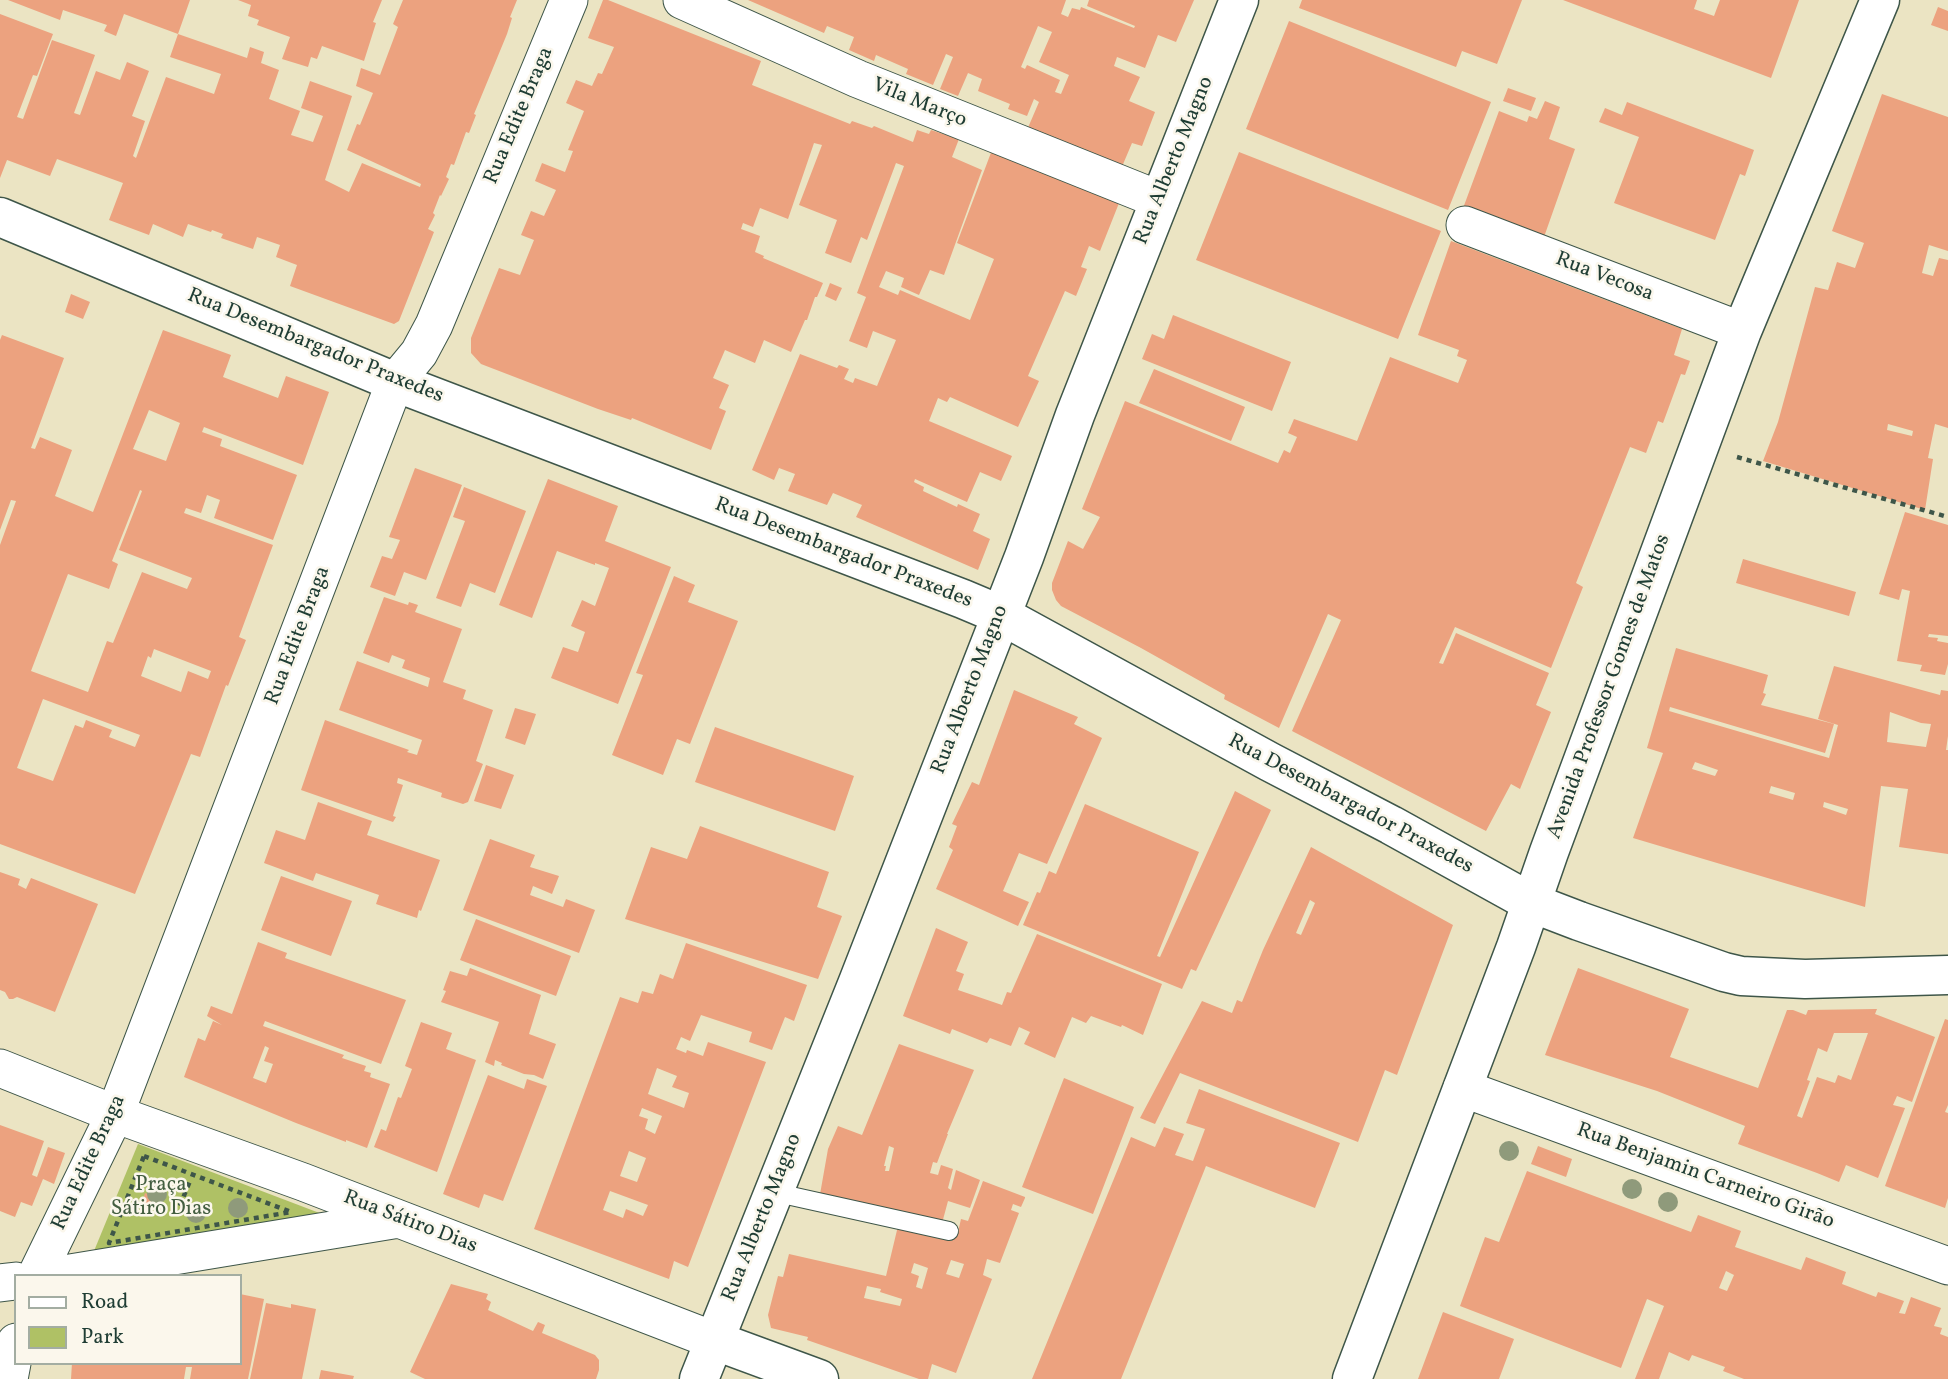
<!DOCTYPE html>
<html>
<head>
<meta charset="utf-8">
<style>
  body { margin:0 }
  #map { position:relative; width:1948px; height:1379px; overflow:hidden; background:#ebe4c3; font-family:Vollkorn,serif }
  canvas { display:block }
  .legend { position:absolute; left:14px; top:1274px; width:228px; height:91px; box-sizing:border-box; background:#fbf7ec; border:2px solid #a3ada2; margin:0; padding:9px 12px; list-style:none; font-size:21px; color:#1f3d34 }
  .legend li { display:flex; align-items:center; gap:14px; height:35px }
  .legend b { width:35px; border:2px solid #a3ada2 }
</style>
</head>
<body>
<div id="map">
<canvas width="1948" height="1379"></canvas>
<ul class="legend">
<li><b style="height:9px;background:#fff"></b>Road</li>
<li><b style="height:19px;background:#afc165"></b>Park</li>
</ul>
</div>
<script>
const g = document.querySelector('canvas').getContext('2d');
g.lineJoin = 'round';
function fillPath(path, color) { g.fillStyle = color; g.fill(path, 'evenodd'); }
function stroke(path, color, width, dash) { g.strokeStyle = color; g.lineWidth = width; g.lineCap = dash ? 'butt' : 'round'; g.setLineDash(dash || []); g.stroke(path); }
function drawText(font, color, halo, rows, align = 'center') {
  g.font = font + ' Vollkorn,serif'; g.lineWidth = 5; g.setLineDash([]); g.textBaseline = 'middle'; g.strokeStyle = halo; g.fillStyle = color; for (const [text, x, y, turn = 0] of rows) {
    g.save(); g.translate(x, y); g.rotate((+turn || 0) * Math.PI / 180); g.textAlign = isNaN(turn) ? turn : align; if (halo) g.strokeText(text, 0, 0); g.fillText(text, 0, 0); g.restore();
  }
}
fillPath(new Path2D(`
  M138 1144 330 1217 94 1251Z`), '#afc165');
fillPath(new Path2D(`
  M8 0H190L178 34 124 14 116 36 104 31 107 25 63 10 60 20Z
  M238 0H382L373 22 376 23 364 61 322 46 317 59 311 57 308 67 282 59 290 37 257 25 259 20 248 16 251 5Z
  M403 0H517L510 17 512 18 507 34 474 114 476 115 469 133 466 132 454 165 451 164 446 177 449 179 441 196 440 195 433 213 435 215 428 229 434 232 399 321 394 324 290 286 297 265 276 257 280 245 257 237 253 249 221 238 223 234 212 230 211 232 188 224 183 237 153 224 149 235 109 220 123 183 57 159 50 176 7 160 0 178V14L53 34 37 76 33 75 17 117 23 119 52 40 95 55 74 113 80 115 96 71 120 80 127 62 149 71 132 116 145 121 133 156 136 158 166 77 214 94 221 74 170 57 178 34 247 58 250 47 264 52 261 63 279 70 269 99 300 111 291 135 313 142 323 116 301 108 310 81 352 96 325 180 349 192 362 163 420 187 421 184 347 150 357 124 360 125 373 93 356 86 361 68 380 75 398 27 393 24Z
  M603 0H608L761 61 752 85 850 124 852 121 872 128 874 126 913 142 917 130 929 134 931 130 959 139 952 157 982 170 944 275 930 270 919 295 901 287 904 278 886 271 879 287 898 295 900 290 970 320 994 259 957 243 995 142 1121 198 1100 251 1089 246 1081 267 1087 269 1076 296 1065 291 1028 376 1039 381 1018 427 950 397 947 402 938 398 929 421 1012 456 1001 481 980 472 967 502 915 479 914 482 924 487 923 491 957 507 958 504 980 514 973 531 990 539 978 570 856 517 862 505 833 493 827 505 788 491 795 474 779 468 774 480 752 470 800 354 837 368 839 365 849 369 844 379 853 383 855 378 877 386 896 340 873 331 867 348 849 341 866 297 857 293 904 166 896 163 867 240 861 237 851 263 825 253 837 220 799 205 822 145 814 143 788 219 760 208 753 227 743 223 741 229 760 236 755 252 764 256 763 258 823 283 817 297H815L807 320H805L791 352 764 340 755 363 725 350 713 378 729 385 719 408 726 411 711 450 632 418 631 420 598 409 481 364 471 353V338L499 268 520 275 534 240 521 235 531 211 544 216 556 190 535 181 542 163 565 172 573 151 568 150 584 111 566 103 576 80 592 86 598 73 602 74 614 47 588 38Z
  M748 0H1066L1061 14 1068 17 1072 8 1080 10 1081 7 1134 28 1135 26 1087 6 1089 0H1194L1176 42 1158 35 1145 68 1117 57 1114 66 1140 77 1129 101 1155 112 1142 146 1132 143 1121 169 1027 130 1039 102 1034 99 1027 116 1008 109 1010 104 978 91 982 79 968 73 958 96 940 89 953 57 946 54 933 85 906 74 908 69 876 55 874 61 849 50 854 37 827 26 824 33ZM1038 26 1052 32 1039 62 1069 75 1061 94 1055 92 1060 80 1027 65 1025 69 1021 67Z
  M1302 0H1522L1497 64 1462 51 1456 67 1299 8Z
  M1563 0H1697L1694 9 1714 16 1720 0H1799L1771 78Z
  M1938 7 1948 11V31L1931 25Z
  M1289 21 1491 102 1448 210 1246 129Z
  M1508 88 1536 98 1531 111 1503 101Z
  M1882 94 1948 117V251L1929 245 1922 273 1933 276 1939 258 1948 260V428L1935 424 1928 458 1933 459 1925 510 1763 461 1778 422 1815 287 1828 290 1837 262 1855 268 1864 243 1832 231ZM1888 424 1913 431 1912 436 1887 430Z
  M1545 101 1560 107 1549 139 1575 149 1544 237 1462 211 1499 111 1527 122 1529 116 1537 119Z
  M1627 102 1754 150 1745 176 1740 174 1715 240 1614 203 1639 137 1599 122 1605 108 1622 115Z
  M1239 152 1441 231 1398 339 1196 260Z
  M1451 241 1682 329 1674 355 1690 361 1685 375 1681 374 1663 423 1658 421 1646 453 1630 447 1576 583 1583 587 1551 668 1455 627 1439 663 1443 664 1456 633 1549 673 1536 705 1551 712 1520 789 1511 784 1486 831 1292 731 1341 620 1328 614 1279 728 1224 699 1225 695 1141 648 1061 606 1056 600 1052 590V583L1068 541 1083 549 1100 517 1082 509 1125 401 1278 463 1284 450 1290 453 1297 437 1288 433 1294 419 1357 441 1390 357 1458 383 1467 360 1457 356 1459 350 1418 335Z
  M830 283 842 288 836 301 825 296Z
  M71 294 90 302 83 319 65 312Z
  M1173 315 1291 362 1272 411 1142 359 1152 334 1164 339Z
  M163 330 231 355 223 377 278 398 286 376 329 392 303 465 204 427 202 432 222 439 220 446 297 475 273 540 214 518 220 500 207 495 201 513 186 508 184 513 273 545 239 637 246 640 228 686 226 685 200 757 191 754 135 894 0 844V545L16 501 11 500 0 530V340L2 335 64 358 31 448 35 449 40 437 72 450 55 496 93 512ZM149 410 180 423 166 461 133 449ZM140 490 142 491 119 550 192 578 187 589 142 572 113 643 107 641 88 692 31 671 68 574 109 589 118 564 112 561ZM154 649 211 671 208 679 188 671 181 692 141 676 148 656 151 658ZM43 699 140 735 135 747 109 737 112 730 86 720 83 728 75 725 53 781 17 768Z
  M1154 369 1245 407 1231 441 1139 403Z
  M415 468 462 485 426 580 404 572 395 596 370 587 382 556 392 559 400 540 389 537Z
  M548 479 618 506 605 541 671 567 618 704 551 678 563 647 578 652 585 632 571 626 582 600 595 606 609 568 595 563V565L557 551 532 618 499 605Z
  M464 487 526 511 495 593 470 583 461 607 436 598 465 521 453 517Z
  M1905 512 1948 525V636L1929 634 1928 637 1938 638 1937 641 1948 643V664L1945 675 1920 671 1922 665 1897 661 1910 591 1902 589 1899 600 1879 594Z
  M1743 559 1856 592 1849 616 1736 583Z
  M674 576 695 585 688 602 738 621 690 744 677 739 663 775 612 755 643 675 636 673Z
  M384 597 408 605 409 602 418 605 415 612 462 629 443 682 466 690 463 699 493 710 476 761 483 764 468 802 463 804 441 797 442 793 398 778 397 783 403 785 393 816 396 817 393 822 301 790 325 720 409 750 407 752 417 755 422 740 339 710 357 661 428 687 430 678 402 668 405 660 392 655 389 663 363 653Z
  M1676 648 1768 675 1763 693 1766 694 1761 705 1834 724 1825 753 1670 707 1669 711 1829 758 1838 725 1818 719 1834 666 1940 695 1941 690 1948 691V736L1946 750H1948V854L1899 847 1908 789 1881 786 1865 907 1633 838 1663 753 1647 748ZM1890 712 1921 723 1931 724 1926 747 1887 742ZM1695 762 1718 770 1715 776 1692 769ZM1771 786 1795 793 1793 800 1769 793ZM1824 802 1848 809 1846 815 1823 807Z
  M1014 690 1078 717 1074 724 1102 738 1047 864 1019 853 1003 891 1029 902 1018 926 936 889 953 850 949 847 957 826 952 824 972 782 979 785Z
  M515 708 536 714 525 745 505 738Z
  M715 727 854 776 835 831 695 782Z
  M486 765 514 775 501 809 474 801Z
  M1235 791 1271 810 1196 971 1191 969 1182 989 1023 925 1037 892 1040 893 1049 871 1056 874 1085 804 1199 852 1157 956 1160 957Z
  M318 802 372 821 367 835 440 860 421 911 419 910 417 918 376 904 379 895 316 873 313 881 264 863 276 830 305 840Z
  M700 826 829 872 817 907 842 916 818 979 625 919 651 847 687 859Z
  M490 839 535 855 530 867 559 876 552 894 533 886 530 895 563 907 566 899 595 910 579 953 463 910Z
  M1311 847 1453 925 1397 1075 1385 1070 1358 1142 1180 1073 1155 1124 1140 1118 1202 1001 1232 1013 1237 1000 1242 1002 1263 950ZM1310 900 1315 903 1301 935 1296 933Z
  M0 872 20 879 18 885 26 889 31 878 98 904 55 1012 17 997 13 999H9L5 992 0 990Z
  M281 876 352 901 331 956 261 930Z
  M476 919 571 956 556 996 460 960Z
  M936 928 968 942 956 971 964 974 958 990 1002 1005 1007 992 1011 993 1037 934 1162 984 1143 1035 1122 1025 1121 1027 1091 1016 1086 1023 1072 1017 1055 1058 1024 1044 1030 1032 1019 1027 1011 1046 990 1038 987 1043 952 1029 950 1034 903 1016Z
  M258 942 287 953 285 958 406 1000 381 1064 265 1021 263 1026 344 1055 342 1058 366 1066 364 1071 371 1073 370 1077 390 1084 367 1148 346 1140V1142L296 1123 184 1077 198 1038 205 1041 213 1021 222 1025 207 1016 211 1006 232 1014ZM265 1046 269 1048 264 1061 273 1064 266 1083 253 1078Z
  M686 943 807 985 794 1021 785 1017 772 1050 749 1042 752 1032 701 1015 690 1041 681 1037 676 1049 686 1053 687 1050 703 1056 708 1042 766 1062 688 1267 674 1261 669 1279 534 1229 620 997 638 1003 642 991 653 994 660 974 673 979ZM657 1068 677 1076 672 1087 689 1093 684 1108 648 1094ZM642 1108 662 1116 655 1134 645 1129 648 1119 639 1116ZM629 1151 646 1158 637 1182 620 1176ZM610 1191 648 1205 643 1216 626 1209 623 1218 603 1210Z
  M470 968 541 995 529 1034 556 1044 543 1079 534 1075 524 1074 501 1065 502 1063 495 1060 494 1066 485 1062 499 1022 441 1002 446 991 443 990 450 971 467 976Z
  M1578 968 1689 1009 1670 1057 1758 1088 1787 1010H1793L1806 1015 1808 1010 1877 1009 1875 1014 1935 1037 1912 1102 1897 1096 1893 1105 1905 1108 1878 1178 1846 1165 1839 1182 1817 1173 1738 1144 1745 1126 1657 1091 1545 1055ZM1834 1033H1868L1851 1080 1838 1075 1835 1083 1817 1077 1802 1118 1797 1116 1810 1081 1807 1080 1818 1048 1827 1052Z
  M1945 1019 1948 1020V1105L1945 1112 1948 1113V1198L1945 1208 1885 1186Z
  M421 1022 452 1033 446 1049 476 1060 437 1172 374 1147 381 1129 386 1131 398 1097 401 1098 412 1069 405 1066Z
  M899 1044 974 1070 947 1134H948L937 1163 933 1162 930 1173 938 1175 941 1165 953 1169 948 1188 951 1190 956 1170 980 1180 970 1208 948 1201 941 1227 819 1200 828 1149 838 1126 862 1135ZM889 1146 894 1148 889 1171H885L886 1166H884Z
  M488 1075 524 1089 527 1079 547 1086 503 1201 484 1194 479 1208 443 1194Z
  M1064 1078 1134 1107 1093 1214 1022 1187Z
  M1199 1089 1340 1143 1315 1208 1206 1166 1121 1379H1032L1131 1137 1155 1147 1164 1127 1184 1134 1175 1155 1193 1161 1205 1129 1186 1123Z
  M0 1125 44 1141 32 1175 37 1177 48 1147 65 1153 54 1184 43 1179 32 1206 21 1202 15 1217 0 1211Z
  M1538 1146 1572 1159 1566 1177 1531 1164Z
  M1527 1171 1691 1232 1698 1215 1741 1231 1735 1247 1801 1270 1806 1257 1846 1272 1842 1284 1876 1297 1878 1292 1904 1301 1899 1313 1905 1314 1911 1297 1941 1308 1934 1326 1942 1328 1940 1334 1948 1337V1379H1744L1723 1371 1725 1367 1692 1355 1689 1361 1669 1352 1659 1379H1635L1664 1306 1647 1299 1621 1368 1460 1306 1485 1237 1499 1242ZM1726 1271 1734 1275 1727 1291 1719 1288Z
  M983 1181 1025 1197V1198L1021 1207 1013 1204 1011 1210 1019 1213 1000 1263 987 1259 983 1275 992 1279 956 1373 932 1364 928 1379H919L807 1340 808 1337 771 1328 768 1315 778 1276 783 1277 789 1254 886 1276 898 1226 937 1233V1238L952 1241 954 1230 958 1232 961 1219 968 1221ZM951 1260 964 1264 959 1278 946 1274ZM914 1263 928 1268 922 1289 916 1287 919 1276 911 1273ZM867 1286 881 1289 880 1292 902 1299 900 1306 864 1298Z
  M145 1193 156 1197 151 1211 140 1208Z
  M451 1284 488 1294 486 1299 491 1302 488 1310 533 1331 538 1322 545 1325 542 1333 595 1355 599 1360V1370L596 1379H425L410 1372Z
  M240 1294 264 1299 248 1379H190L192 1367H186L184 1379H71L72 1363H240Z
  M266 1303 291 1308V1304L316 1309 302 1379H250Z
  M1443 1312 1514 1339 1499 1379H1418Z
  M321 1370 354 1376 353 1379H319Z`), '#eca27f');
const service = new Path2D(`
  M773 1192 949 1231`);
const minor = new Path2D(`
  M682 0 858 79 1160 200
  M1465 225 1742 331
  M0 1068 115 1114 303 1182 713 1340
  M1462 1088 1948 1266
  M36 1276 115 1114 395 382 419 353 434 325 569 0
  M52 1276 399 1219
  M0 1283 16 1281
  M9 1379 16 1342`);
const tertiary = new Path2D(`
  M0 217 395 382 963 599 1001 615 1270 762 1391 825 1532 903 1579 921 1724 972 1741 976 1805 979 1948 975
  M713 1340 819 1379`);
const primary = new Path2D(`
  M699 1379 858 982 1024 557 1075 415 1239 0
  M1352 1379 1516 947 1549 852 1742 331 1880 0`);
stroke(service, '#3e5649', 20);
stroke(minor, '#3e5649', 39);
stroke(tertiary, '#3e5649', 41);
stroke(primary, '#3e5649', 41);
stroke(new Path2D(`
  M1737 457 1948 517
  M144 1156 291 1212 109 1243Z
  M176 1215 190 1181`), '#3e5649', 4.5, [5, 5]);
stroke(service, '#fff', 18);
stroke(minor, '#fff', 37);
stroke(tertiary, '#fff', 38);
stroke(primary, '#fff', 38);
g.fillStyle = '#8f9a7b';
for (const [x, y] of [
  [1509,1151],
  [1632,1189],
  [157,1194],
  [1668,1202],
  [238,1208],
  [196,1213]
]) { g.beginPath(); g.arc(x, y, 10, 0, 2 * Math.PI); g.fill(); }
drawText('21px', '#1f3d34', '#fbf7ec', [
  ["Vila Março",919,104,22],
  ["Rua Edite Braga",520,116,-67],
  ["Rua Alberto Magno",1175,161,-68],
  ["Rua Vecosa",1604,278,21],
  ["Rua Desembargador Praxedes",315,347,22],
  ["Rua Desembargador Praxedes",843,554,21],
  ["Rua Edite Braga",299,636,-69],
  ["Avenida Professor Gomes de Matos",1610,687,-70],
  ["Rua Alberto Magno",971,690,-69],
  ["Rua Desembargador Praxedes",1350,805,28],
  ["Rua Edite Braga",90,1163,-65],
  ["Rua Benjamin Carneiro Girão",1705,1177,20],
  ["Rua Alberto Magno",763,1218,-68],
  ["Rua Sátiro Dias",410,1223,21]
]);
drawText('21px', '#435e40', '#fbf7ec', [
  ["Praça",161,1186],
  ["Sátiro Dias",161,1210]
]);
</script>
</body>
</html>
